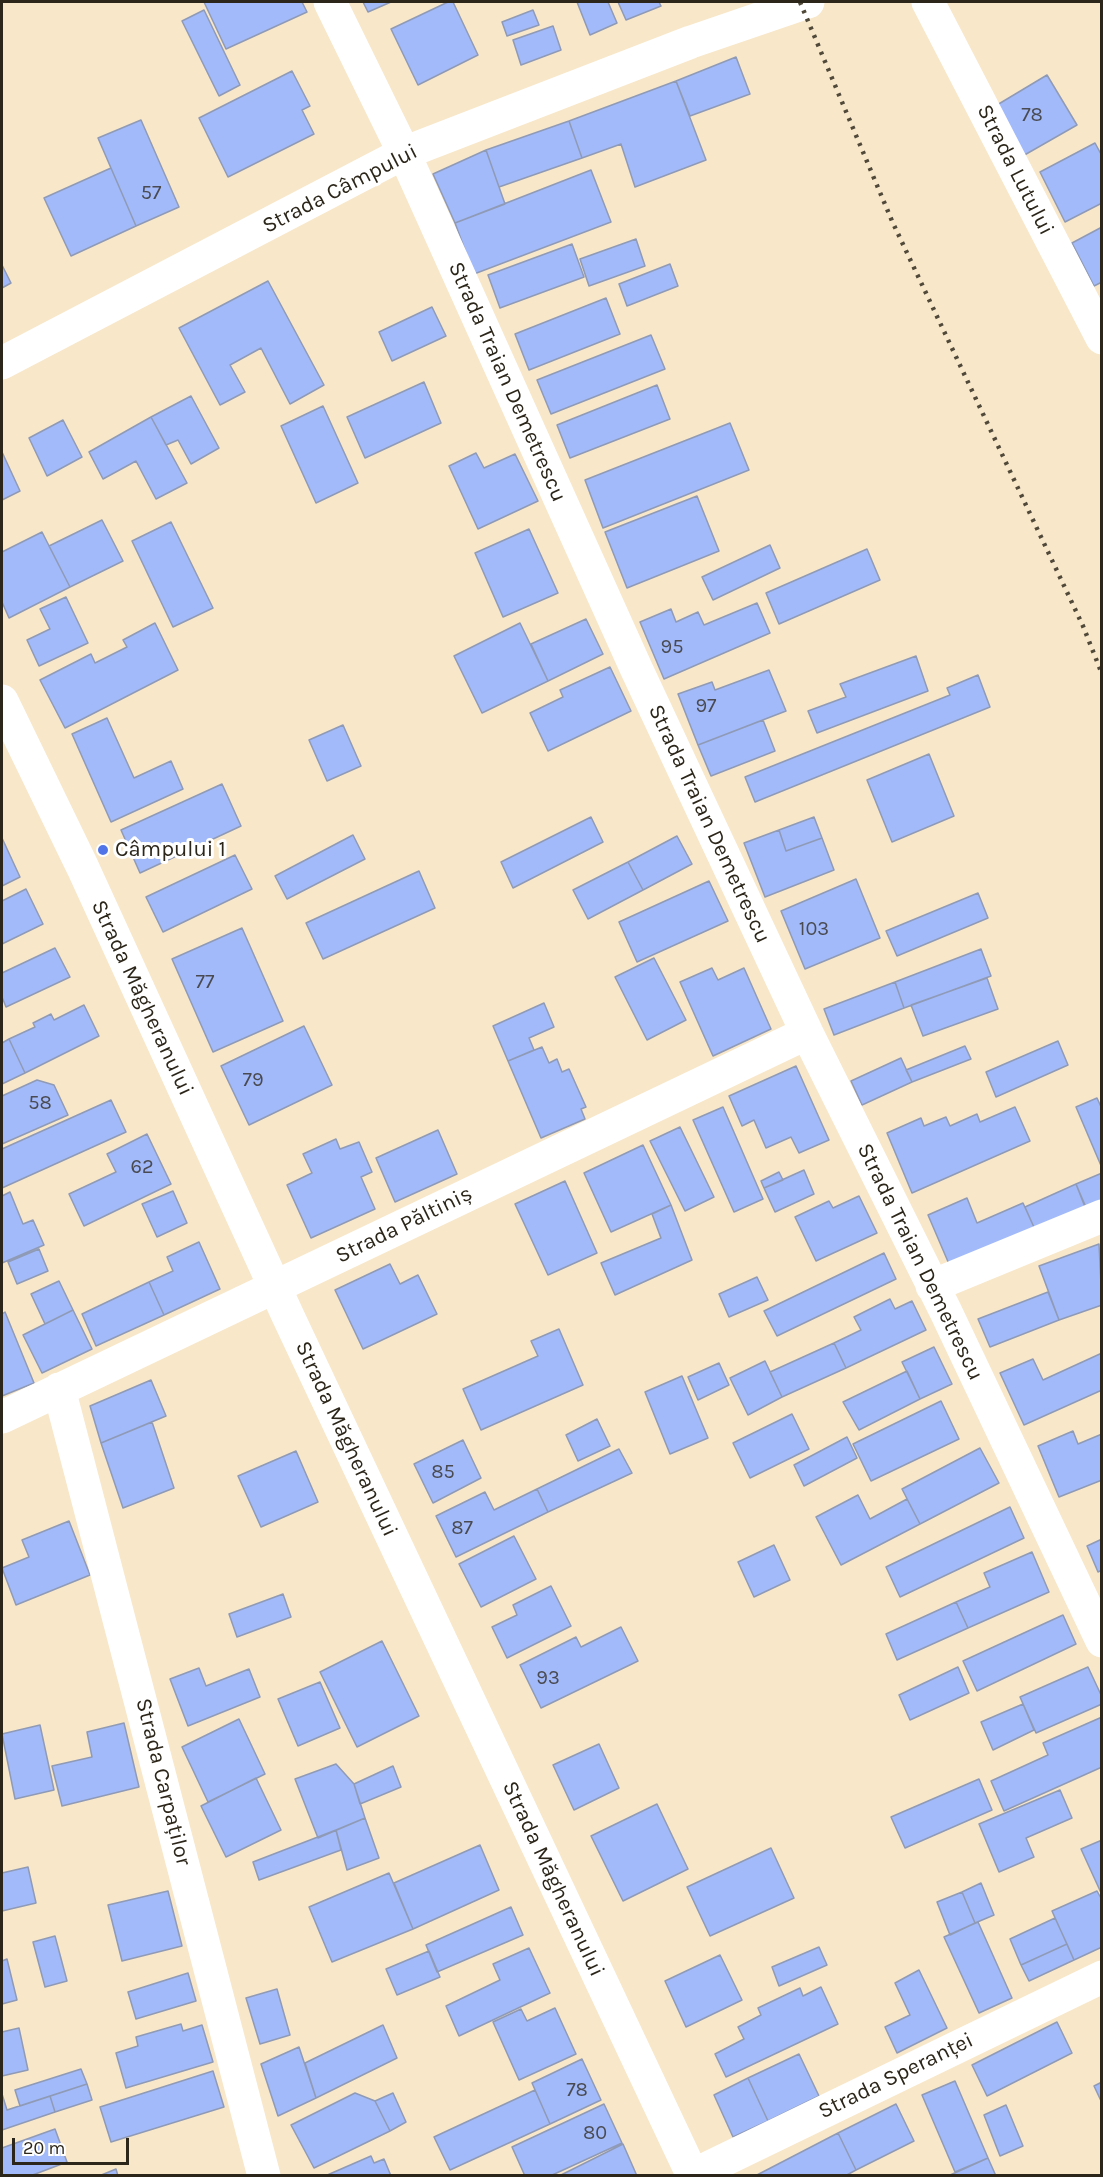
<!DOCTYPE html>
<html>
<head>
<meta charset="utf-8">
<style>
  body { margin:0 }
  #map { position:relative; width:1103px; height:2177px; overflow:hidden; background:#f8e7c9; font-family:Karla,sans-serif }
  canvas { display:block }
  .frame { position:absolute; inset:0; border:3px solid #2c261a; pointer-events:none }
  .scale { position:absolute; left:12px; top:2138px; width:117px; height:27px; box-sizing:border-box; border:3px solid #2c261a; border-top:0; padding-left:8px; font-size:18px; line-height:21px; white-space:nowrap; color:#2c261a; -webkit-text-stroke:4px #fff; paint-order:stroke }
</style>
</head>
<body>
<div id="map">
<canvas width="1103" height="2177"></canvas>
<div class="frame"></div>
<div class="scale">20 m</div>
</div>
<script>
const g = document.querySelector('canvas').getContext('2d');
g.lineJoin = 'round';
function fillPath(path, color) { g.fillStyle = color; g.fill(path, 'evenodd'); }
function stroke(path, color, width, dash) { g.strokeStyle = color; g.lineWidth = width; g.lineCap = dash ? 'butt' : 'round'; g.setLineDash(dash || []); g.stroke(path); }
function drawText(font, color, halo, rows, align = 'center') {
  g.font = font + ' Karla,sans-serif'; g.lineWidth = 6; g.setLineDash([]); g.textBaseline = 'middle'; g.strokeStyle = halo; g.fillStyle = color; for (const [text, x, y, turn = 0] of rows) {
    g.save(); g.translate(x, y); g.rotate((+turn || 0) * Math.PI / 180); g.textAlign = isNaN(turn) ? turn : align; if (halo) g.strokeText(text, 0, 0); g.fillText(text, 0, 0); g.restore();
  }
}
const building = new Path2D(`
  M204 2H302L307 12 226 49Z
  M363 2H391L368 12Z
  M448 2H453L478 55 418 85 391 29Z
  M577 2H608L617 23 590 35Z
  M618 2H659L661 6 626 20Z
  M204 10 240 85 219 96 182 21Z
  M533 10 539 25 507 36 502 22Z
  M553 26 561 50 521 65 513 40Z
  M736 57 750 94 690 116 676 81Z
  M292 71 310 106 302 110 314 134 228 177 199 118Z
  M1047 75 1077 125 1021 157 992 108Z
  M676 81 706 160 635 187 621 144 582 158 569 121Z
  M141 120 179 207 136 226 98 138Z
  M569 121 582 158 499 187 486 150Z
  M1095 143 1102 156V203L1065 222 1040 172Z
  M486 150 505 204 455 223 433 174Z
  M111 168 136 226 71 256 44 198Z
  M591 170 611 222 474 274 455 223Z
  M1102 227V282L1094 286 1072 243Z
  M636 239 645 266 589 286 580 259Z
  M572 244 584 277 500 308 488 275Z
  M670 264 678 286 627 306 619 284Z
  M2 265 11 283 2 288Z
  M268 281 324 385 290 404 261 348 230 365 245 392 220 405 179 328Z
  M606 298 620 334 529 370 515 334Z
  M432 307 446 336 392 361 379 332Z
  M651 335 665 369 551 414 537 380Z
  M424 382 441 423 365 458 347 417Z
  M657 385 670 419 570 458 557 425Z
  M191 396 219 448 191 464 178 440 166 445 151 417Z
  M323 406 358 483 316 503 281 426Z
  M151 417 187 483 156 499 136 461 103 479 89 452Z
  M63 420 82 457 47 476 29 438Z
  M730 423 749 470 603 528 585 480Z
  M2 452 20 491 2 500Z
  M476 453 484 468 515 454 538 501 478 529 449 466Z
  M697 496 719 551 627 588 605 532Z
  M102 520 123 561 70 587 49 546Z
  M171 522 213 608 173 627 132 541Z
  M529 529 558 593 503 617 475 553Z
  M42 532 70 587 9 618 2 602V552Z
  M770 545 780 568 713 600 702 577Z
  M867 549 880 580 779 624 766 593Z
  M66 597 88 643 39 666 27 640 50 629 40 609Z
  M757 603 770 633 664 679 640 622 671 609 676 622 698 612 704 625Z
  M586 619 603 654 548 681 531 644Z
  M155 623 178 670 65 728 40 680 91 654 95 663 127 647 123 640Z
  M520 623 548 681 482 713 454 656Z
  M916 656 928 691 817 733 808 711 846 697 840 684Z
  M610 667 631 711 548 751 530 713 563 697 560 690Z
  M769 670 786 711 698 745 678 694 712 682 715 690Z
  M978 675 990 707 755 802 745 777 950 695 947 688Z
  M107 718 134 778 171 761 183 789 111 822 72 734Z
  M763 720 775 751 711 776 698 745Z
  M343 725 361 766 327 781 309 740Z
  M929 754 954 816 892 842 867 780Z
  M222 784 241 826 140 873 121 830Z
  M591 817 603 842 513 888 501 862Z
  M814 817 822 838 786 851 779 830Z
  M779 830 786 851 822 838 834 870 765 897 744 843Z
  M353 835 365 859 287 899 275 876Z
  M677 836 692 864 643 890 628 862Z
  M2 838 20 877 2 886Z
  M235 855 252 889 163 932 146 897Z
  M628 862 643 890 588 919 573 890Z
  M419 871 435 908 323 959 306 923Z
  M856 879 880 938 805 969 781 911Z
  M709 881 728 921 637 962 619 922Z
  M26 889 43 924 2 944V901Z
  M978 893 988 918 897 956 886 931Z
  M242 928 283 1021 213 1052 172 959Z
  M55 948 70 977 6 1007 2 997V973Z
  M981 949 991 976 904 1008 895 982Z
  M654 958 686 1020 647 1040 615 977Z
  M712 968 718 980 744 968 771 1029 713 1056 680 982Z
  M987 978 998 1009 923 1036 911 1005Z
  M895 982 904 1008 834 1035 824 1009Z
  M544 1003 554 1027 529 1038 534 1050 508 1061 493 1026Z
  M84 1005 99 1036 25 1073 9 1039 35 1027 33 1023 51 1014 54 1020Z
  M304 1026 332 1085 249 1125 221 1066Z
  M9 1039 25 1073 2 1084V1043Z
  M1058 1041 1068 1065 996 1097 986 1072Z
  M965 1046 971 1059 912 1082 906 1070Z
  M542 1047 549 1063 557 1059 562 1072 569 1069 586 1107 581 1109 585 1119 541 1138 508 1061Z
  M901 1058 912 1082 862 1105 851 1081Z
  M796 1066 829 1140 799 1153 791 1137 766 1148 754 1120 742 1126 729 1096Z
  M37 1080 54 1085 68 1115 2 1144V1096Z
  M1097 1098 1102 1109V1168L1076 1107Z
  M111 1100 126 1132 2 1188V1149Z
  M723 1107 763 1199 734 1212 693 1120Z
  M1015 1107 1030 1141 912 1193 887 1133 921 1118 924 1126 946 1117 950 1126 977 1114 980 1122Z
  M680 1127 714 1197 685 1211 650 1141Z
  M438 1130 457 1174 395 1202 376 1158Z
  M147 1134 171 1184 84 1226 69 1194 116 1172 107 1154Z
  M336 1139 340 1149 359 1142 372 1172 361 1177 375 1209 311 1238 287 1185 312 1173 303 1154Z
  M643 1145 671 1205 611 1232 584 1173Z
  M804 1170 814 1194 775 1212 764 1188Z
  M779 1172 783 1180 764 1188 761 1181Z
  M1102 1173V1200L1085 1207 1076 1184Z
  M565 1181 597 1253 548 1275 515 1204Z
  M1076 1184 1088 1212 1037 1234 1025 1207Z
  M173 1191 187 1223 157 1237 142 1204Z
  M10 1192 23 1224 33 1220 44 1245 2 1263V1196Z
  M859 1196 877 1233 816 1261 795 1217 829 1201 833 1208Z
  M967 1198 977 1223 1023 1203 1037 1234 952 1271 928 1215Z
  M671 1205 692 1260 615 1295 601 1263 661 1238 652 1214Z
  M199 1242 220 1289 164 1315 149 1282 173 1271 167 1257Z
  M1099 1244 1102 1305 1059 1320 1039 1266Z
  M39 1249 48 1271 17 1284 8 1262Z
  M884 1253 896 1279 777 1336 764 1311Z
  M390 1264 400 1284 418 1275 437 1314 363 1349 335 1290Z
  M757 1277 768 1300 729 1317 719 1294Z
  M59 1281 73 1310 45 1324 31 1294Z
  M149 1282 164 1315 96 1346 82 1314Z
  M1048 1292 1059 1320 990 1347 978 1319Z
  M890 1299 895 1309 912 1301 926 1330 846 1368 834 1343 861 1330 854 1317Z
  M73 1310 92 1349 42 1373 23 1335Z
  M5 1312 34 1383 2 1396V1314Z
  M559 1329 583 1385 481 1430 463 1389 538 1356 531 1341Z
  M834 1343 846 1368 782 1397 770 1372Z
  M934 1347 952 1384 920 1399 902 1362Z
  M1102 1353V1390L1024 1425 1000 1373 1033 1359 1043 1380Z
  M765 1361 782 1397 748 1415 730 1378Z
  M719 1363 729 1385 698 1400 688 1377Z
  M907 1371 920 1399 859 1430 843 1402Z
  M682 1376 708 1438 670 1454 645 1392Z
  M151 1380 166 1416 101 1443 90 1406Z
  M941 1401 959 1439 871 1481 853 1444Z
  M792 1414 809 1449 750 1478 733 1443Z
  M597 1419 610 1446 578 1461 566 1435Z
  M152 1422 174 1488 123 1508 101 1443Z
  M1073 1431 1078 1444 1102 1434V1480L1059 1497 1038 1446Z
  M847 1437 857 1458 804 1486 794 1465Z
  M463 1440 481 1478 433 1503 414 1464Z
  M980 1448 999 1483 920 1524 902 1489Z
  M619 1449 632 1473 548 1512 537 1489Z
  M296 1451 318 1502 261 1527 238 1476Z
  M537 1489 548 1512 456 1557 436 1516 485 1492 494 1510Z
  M858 1495 870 1519 907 1499 920 1524 841 1565 816 1517Z
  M1010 1507 1024 1538 900 1597 886 1567Z
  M69 1521 90 1575 16 1605 2 1568 29 1557 22 1540Z
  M514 1536 536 1579 481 1607 459 1564Z
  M1102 1539V1570L1098 1572 1087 1546Z
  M774 1545 790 1580 754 1597 738 1562Z
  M1032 1552 1049 1592 968 1628 956 1602 990 1587 984 1573Z
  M551 1586 571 1626 507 1658 492 1627 517 1615 513 1605Z
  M283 1594 291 1617 237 1637 229 1614Z
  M956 1602 968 1628 897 1660 886 1634Z
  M1063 1615 1076 1644 977 1691 963 1661Z
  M621 1627 638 1661 541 1708 520 1665 576 1637 581 1647Z
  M382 1641 419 1716 357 1747 320 1672Z
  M958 1667 969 1693 910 1720 899 1695Z
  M1088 1667 1102 1697V1704L1036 1733 1020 1697Z
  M199 1668 206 1686 249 1669 260 1697 188 1726 170 1679Z
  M320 1682 340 1728 298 1746 278 1699Z
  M1023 1704 1034 1730 993 1750 981 1722Z
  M1102 1717V1767L1004 1811 991 1781 1048 1755 1043 1743Z
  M239 1719 265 1774 208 1802 182 1747Z
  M124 1723 139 1787 62 1806 52 1766 92 1757 87 1732Z
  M40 1725 54 1790 15 1799 2 1734Z
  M599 1744 619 1788 574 1810 553 1765Z
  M336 1764 354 1784 365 1818 318 1838 295 1779Z
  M393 1766 401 1787 360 1804 354 1784Z
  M256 1778 281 1830 226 1857 201 1806Z
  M979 1779 992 1810 905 1848 891 1817Z
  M1060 1790 1072 1818 1026 1838 1034 1857 999 1872 979 1824Z
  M657 1804 688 1869 623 1901 591 1836Z
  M365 1818 379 1858 347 1870 336 1830Z
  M336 1830 341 1850 259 1880 253 1862Z
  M1102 1840V1895L1081 1849Z
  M480 1845 499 1890 413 1929 394 1883Z
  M771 1848 794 1898 710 1936 687 1887Z
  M28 1867 36 1903 2 1911V1873Z
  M389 1873 413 1929 332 1962 309 1907Z
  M981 1883 994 1915 975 1923 962 1892Z
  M168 1891 182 1946 122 1961 108 1905Z
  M1097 1891 1102 1900V1947L1074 1960 1052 1911Z
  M962 1892 975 1923 950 1935 937 1902Z
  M511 1907 523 1935 437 1972 426 1945Z
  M1055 1918 1067 1944 1021 1965 1010 1939Z
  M978 1922 1012 1998 979 2013 944 1937Z
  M55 1936 67 1981 45 1987 33 1942Z
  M1067 1944 1074 1960 1029 1981 1021 1965Z
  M819 1947 827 1965 779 1986 772 1967Z
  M529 1948 550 1993 459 2036 446 2006 500 1980 493 1964Z
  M429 1951 440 1977 397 1995 386 1969Z
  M720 1955 742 2000 686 2027 665 1981Z
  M7 1959 17 2000 2 2004V1961Z
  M919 1970 947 2028 897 2053 885 2027 910 2015 895 1983Z
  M188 1973 196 2001 136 2019 128 1992Z
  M821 1987 838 2024 726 2077 715 2054 744 2039 738 2027 761 2015 758 2008 800 1988 803 1996Z
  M277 1989 290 2035 260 2044 246 1998Z
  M555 2008 576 2054 519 2080 493 2022 521 2009 527 2021Z
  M1057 2022 1072 2053 987 2096 972 2065Z
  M181 2024 183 2031 202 2025 213 2062 126 2088 116 2053 138 2046 136 2037Z
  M383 2025 397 2058 316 2098 305 2063Z
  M19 2028 28 2070 2 2076V2032Z
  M299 2047 316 2098 278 2116 261 2064Z
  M799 2054 819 2096 768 2121 748 2078Z
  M582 2059 601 2100 550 2124 532 2083Z
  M81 2069 87 2084 20 2106 15 2090Z
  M213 2071 224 2107 111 2142 100 2107Z
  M748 2078 768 2121 733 2137 714 2095Z
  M955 2081 988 2158 955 2172 922 2095Z
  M1102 2082V2103L1094 2086Z
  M87 2084 92 2100 55 2112 50 2096Z
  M535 2090 550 2124 450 2170 434 2137Z
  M355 2093 375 2101 390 2131 314 2168 291 2125Z
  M393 2093 406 2122 390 2131 375 2101Z
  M2 2094 7 2110 50 2096 55 2112 2 2130Z
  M604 2104 622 2143 550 2176H525L512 2147Z
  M896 2104 914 2141 856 2170 838 2133Z
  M1006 2105 1023 2146 1000 2156 984 2115Z
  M55 2129 67 2162 30 2176H2V2148Z
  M838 2133 856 2170 845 2176H755Z
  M623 2144 637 2176H559Z
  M371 2156 374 2163 384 2159 391 2176H325Z
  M988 2158 996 2176H948Z
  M116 2169 118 2176H99Z`);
fillPath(building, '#a2bafa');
stroke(building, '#8f9ab6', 1.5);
stroke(new Path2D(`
  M330 2 404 153 636 668 807 1033 946 1312 1102 1641
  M928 2 1102 338
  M932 1286 1102 1216
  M59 1389 264 2176
  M2 1417 807 1033
  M691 2176 1102 1977`), '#fff', 33);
stroke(new Path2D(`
  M2 363 404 153 691 42 808 2
  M2 701 83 868 288 1316 693 2176`), '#fff', 33);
stroke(new Path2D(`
  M800 2 892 221 1083 626 1102 674`), '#504839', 4.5, [3, 6]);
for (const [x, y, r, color] of [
  [103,850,6,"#5175e9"]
]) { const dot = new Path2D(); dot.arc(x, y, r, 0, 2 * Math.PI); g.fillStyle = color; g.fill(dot); stroke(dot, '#fff', 2); }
drawText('20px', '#4a4b52', null, [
  ["78",1032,115],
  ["57",151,193],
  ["95",672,647],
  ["97",706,706],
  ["103",814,929],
  ["77",205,982],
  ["79",253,1080],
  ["58",40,1103],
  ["62",142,1167],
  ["85",443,1472],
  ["87",462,1528],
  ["93",548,1678],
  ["78",577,2090],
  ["80",595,2133]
]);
drawText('22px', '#2c261a', '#fff', [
  ["Strada Lutului",1015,170,63],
  ["Strada Câmpului",340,189,-27],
  ["Strada Traian Demetrescu",507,382,66],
  ["Strada Traian Demetrescu",709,824,65],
  ["Strada Măgheranului",142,998,65],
  ["Strada Păltiniș",404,1225,-26],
  ["Strada Traian Demetrescu",920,1262,64],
  ["Strada Măgheranului",346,1439,65],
  ["Strada Carpaților",163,1782,76],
  ["Strada Măgheranului",553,1879,65],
  ["Strada Speranței",896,2076,-26]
]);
drawText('22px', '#2c261a', '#fff', [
  ["Câmpului 1",115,850]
], 'left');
</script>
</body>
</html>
